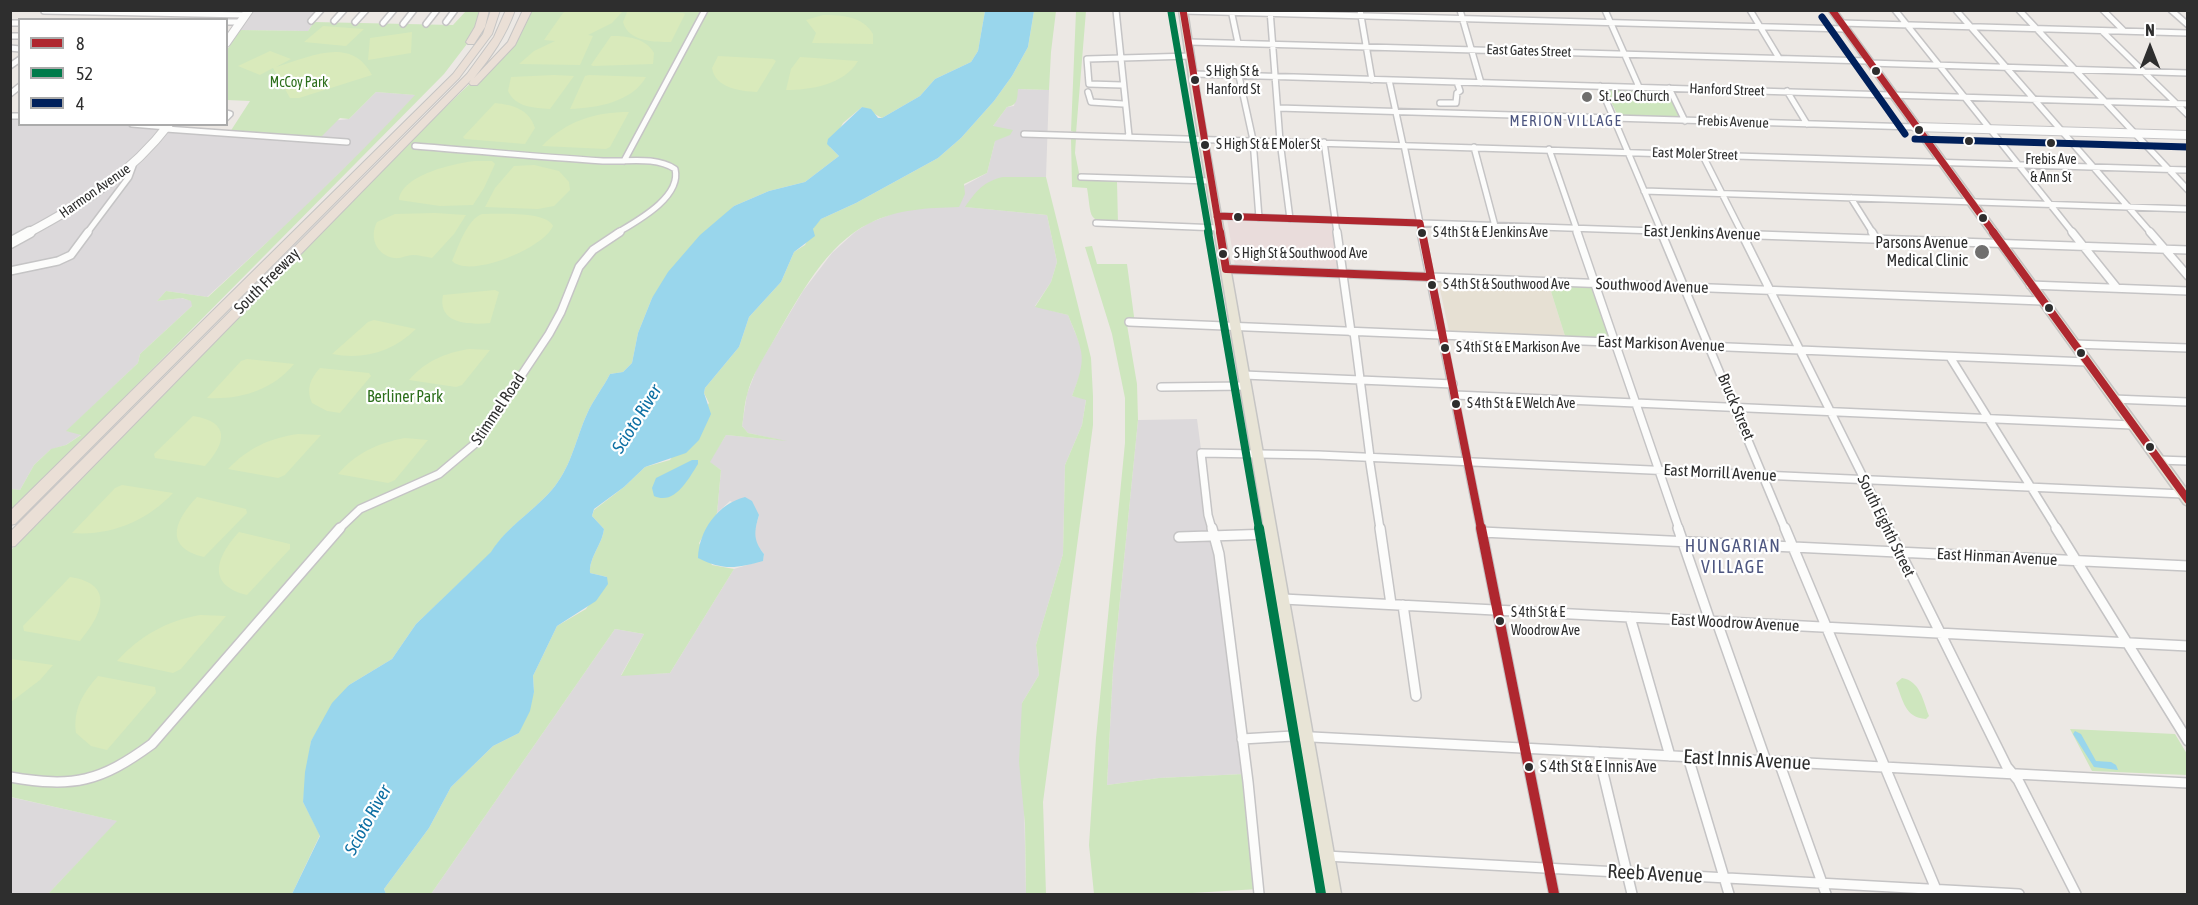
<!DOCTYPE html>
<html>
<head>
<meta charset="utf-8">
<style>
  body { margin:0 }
  #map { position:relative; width:2198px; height:905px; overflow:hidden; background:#ece8e4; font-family:"Asap Condensed",sans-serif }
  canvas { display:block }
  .frame { position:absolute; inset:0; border:12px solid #2e2e2e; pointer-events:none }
  .legend { position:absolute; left:18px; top:18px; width:210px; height:108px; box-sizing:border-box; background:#fff; border:2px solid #ababab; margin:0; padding:8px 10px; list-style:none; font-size:18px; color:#2e2e2e }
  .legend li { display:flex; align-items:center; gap:12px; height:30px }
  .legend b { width:30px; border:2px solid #ababab }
  .north { position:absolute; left:2120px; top:18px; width:60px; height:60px; -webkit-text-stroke:4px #fff; paint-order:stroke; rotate:0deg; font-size:16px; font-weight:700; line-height:24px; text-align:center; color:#2e2e2e }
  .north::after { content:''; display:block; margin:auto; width:21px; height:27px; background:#2e2e2e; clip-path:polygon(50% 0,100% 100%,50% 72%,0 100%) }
</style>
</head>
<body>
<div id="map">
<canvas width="2198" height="905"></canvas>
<div class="frame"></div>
<ul class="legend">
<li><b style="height:8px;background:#af272f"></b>8</li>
<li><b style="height:8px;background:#007b4b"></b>52</li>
<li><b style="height:8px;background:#00205b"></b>4</li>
</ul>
<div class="north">N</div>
</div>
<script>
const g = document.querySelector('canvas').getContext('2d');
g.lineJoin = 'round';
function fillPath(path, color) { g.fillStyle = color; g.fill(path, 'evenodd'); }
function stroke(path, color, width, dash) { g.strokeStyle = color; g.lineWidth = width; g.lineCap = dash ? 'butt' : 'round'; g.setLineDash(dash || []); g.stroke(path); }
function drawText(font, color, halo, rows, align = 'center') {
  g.font = font + ' "Asap Condensed",sans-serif'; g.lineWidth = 4.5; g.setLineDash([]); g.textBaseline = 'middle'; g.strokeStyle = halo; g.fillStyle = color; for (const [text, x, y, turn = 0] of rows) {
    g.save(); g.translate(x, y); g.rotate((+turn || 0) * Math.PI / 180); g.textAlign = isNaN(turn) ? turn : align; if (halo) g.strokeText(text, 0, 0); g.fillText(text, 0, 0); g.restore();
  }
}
fillPath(new Path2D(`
  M253 11H319L308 22H314L308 31 240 30Z
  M1017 89 1049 90 1046 177H1003L966 207 1047 215 1057 262 1051 282 1035 306 1068 315 1083 352V367L1072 396 1086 399 1082 425 1065 465 1063 554 1036 645 1039 675 1022 703 1026 894H431L615 629 644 634 621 675 670 673 734 569 763 560 764 554 755 543 754 533 759 515 730 501 717 513 721 470 709 462 726 435 780 440 748 433 742 426 747 394 757 368 803 291 832 253 855 232 869 223 899 211 924 208 987 173 995 141 993 126 1007 107 1014 106Z
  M376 92 416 95 372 141 296 216 207 297 166 291 157 301 181 298 192 301V306L140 354 138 363 67 431 82 434 66 445 50 450 34 465 20 490 11 489V114L19 115 20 124H158L230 132 349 119Z
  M1197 419 1244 774 1159 778 1107 785 1113 669 1138 420Z
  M10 797 118 821 48 894H11Z`), '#dcd9db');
fillPath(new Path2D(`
  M1438 280 1549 285 1565 336 1449 331Z`), '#e6e0d3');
fillPath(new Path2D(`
  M1227 219 1332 224 1338 270 1235 266Z`), '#e9dcdb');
fillPath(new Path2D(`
  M466 11H482L470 40 444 74 11 512V489L20 490 34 465 51 449 66 445 81 435 66 431 138 363 140 354 192 306 191 301 182 298 157 301 166 291 208 297C279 232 349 166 415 95L376 92 349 119 340 118 320 138 230 132 250 101 227 100V50L240 30 308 31 314 22 453 25Z
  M531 11H985L978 51 971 62 935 79 920 96 882 118 862 107 843 123 830 147 839 156 805 182 769 191 734 206 652 298 638 333 632 363 623 372 610 374C603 388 593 400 587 414 576 438 572 464 555 486 536 510 507 526 492 552L416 624 392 659 349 685 311 741 303 802 320 835 292 894H48L117 821 11 797V550L409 142 504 51Z
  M1034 11H1056L1051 52 1049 90 1018 89C1017 99 1018 105 1007 107L993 126 1013 130 1010 135 995 141 987 173 964 184 965 194 959 207C927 208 898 209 870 223 826 244 799 297 775 338 765 356 752 374 747 395 744 405 744 416 742 426L748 433 787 441 726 435 710 462 721 470 717 513 699 543 712 565 734 569 670 673 621 676 644 634 615 629 431 894H386L384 889 429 828 451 787 493 746 519 733 534 692 533 676 557 626 586 609 607 577 590 573C589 557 602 545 604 529L592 516 594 510 624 487 645 467 670 460 709 403 704 393 705 388 739 347 749 317 781 282 794 252 805 245 815 225 821 219 856 203 938 158 961 138 994 101 1012 76 1028 47Z
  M1076 11H1086L1076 133 1071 131Z
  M1605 89 1667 90 1681 118 1618 116Z
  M1071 138H1076L1075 153 1080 178 1117 181 1118 224C1086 221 1092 218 1087 188L1072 187Z
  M1003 177H1046L1091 358 1093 396V425L1043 802 1046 894H1026L1025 824 1019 762 1022 703 1039 675 1036 645 1063 554 1065 465 1082 425 1086 400 1072 396C1087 357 1084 354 1068 315L1035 307 1051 282 1057 262 1047 215 965 207C976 191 984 181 1003 177Z
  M1092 246 1097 264H1127L1135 324 1127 325 1137 384 1138 420 1113 669 1107 785 1159 778 1244 774 1258 889 1176 894H1094L1089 845 1096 738 1125 443V398L1112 334 1085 247Z
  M1549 285 1593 287 1611 338 1565 336Z
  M1902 678C1920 681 1923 700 1929 716L1926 719C1905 718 1903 700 1896 683Z
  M2070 729 2175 734 2187 754V775L2092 771Z`), '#cee6be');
fillPath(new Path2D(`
  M566 11 622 12 612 23 588 35 593 36 580 65 519 64 534 51 555 41 544 40 563 13Z
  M627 12 683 13 685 14 671 42C655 42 628 42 623 22Z
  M823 15C841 15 863 16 873 34V44L812 43 816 33 806 20Z
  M323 26 364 29 346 46 304 42Z
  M412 32 411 53 368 60 370 38Z
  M611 36C627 36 646 38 654 53L653 64 593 66 591 65Z
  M270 51 291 59 276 67C310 57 351 35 372 75L299 98H290L273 68 260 75 238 66Z
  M718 56 773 59 776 61 757 92C740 91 715 88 712 68Z
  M800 57 858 61C844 85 810 90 786 90L791 69Z
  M554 75 574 76 550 109C534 108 515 107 508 91L511 77Z
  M589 75 646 77C632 102 597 108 570 109L585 76Z
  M495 103C513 105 529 109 535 128L525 144 465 139 463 137Z
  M629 112 610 147 606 149 542 146C566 121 595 112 629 112Z
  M475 161H492L495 164 484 188 473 205 440 206 399 200C401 175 455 163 475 161Z
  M534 165 559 171 569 182 570 190 554 206 538 209 485 207 495 188 514 166Z
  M435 213 466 215 454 234 432 258C426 257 419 255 413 255 407 255 401 259 394 258 376 255 369 237 377 222L395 214Z
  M482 214C497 214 547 211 553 226 544 248 470 279 452 261 458 248 467 219 482 214Z
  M495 290 499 292 490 323C469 325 437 324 443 295Z
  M374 320 416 329C393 352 363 360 332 354L368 322Z
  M469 349 490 350 462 385 456 387 409 380C425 361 445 353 469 349Z
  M247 359 294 364C273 390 240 400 207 398L241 361Z
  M320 368 369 373 371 376 340 413 327 411 312 403C306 389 310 379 320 368Z
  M193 416C231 422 226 443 205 466L155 458 154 454Z
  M298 434 321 435 285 475 278 478 228 469C248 448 270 438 298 434Z
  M405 438 428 440 395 480 388 483 338 474C356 453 378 443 405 438Z
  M122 485 173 493C147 521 111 536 72 533L115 488Z
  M197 497 246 509 247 513 204 557C163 547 175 520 197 497Z
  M239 532 290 544V549L247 595C206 585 216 557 239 532Z
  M70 577C116 584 102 615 80 641L24 631 23 626Z
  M200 615 226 616 181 669 173 673 117 661C140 636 166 621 200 615Z
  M11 659 53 665 40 680 11 702Z
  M98 676 155 687 156 693 107 750 91 746 76 733C73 709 83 693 98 676Z`), '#d9eabb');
fillPath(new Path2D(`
  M985 11H1034L1028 47 1012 76 994 101 961 138 938 158 856 203 821 219 813 229 815 236 794 252 781 282 749 317 739 347 705 388 704 393 711 414 699 440 686 453 645 467 624 487 594 509 592 516 604 529C602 545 589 557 590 573L607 577 608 584 596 601 557 626 533 676 534 692 530 711 519 733 493 746 451 787 429 828 384 889 386 894H292L320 836 303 802 305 772 311 741 332 703 349 685 392 659 416 624 491 552C507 526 536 510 555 486 572 464 576 438 587 414 593 400 603 388 610 374L623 372 632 363 638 333 652 298 668 272 700 235 734 206 769 191 805 182 839 156 827 144 828 139 862 107 871 109 878 118H882L920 96 935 79 971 62 978 51Z
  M692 460H698V464C689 478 675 506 654 496L652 488 656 478Z
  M745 497 752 501 759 515C754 532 753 540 764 554L763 561C737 568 724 571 698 558 699 530 718 504 745 497Z
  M2075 731 2081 734 2096 761 2111 762 2116 765 2118 770 2094 767 2073 734Z`), '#99d6ec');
const streetFar2 = new Path2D(`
  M1116 10 1129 136
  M1231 10 1238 43
  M1270 10 1280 141 1290 219
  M1360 10 1372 80
  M1460 10 1481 83
  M1605 10 1639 87
  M1750 10 1779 58
  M1895 10 2073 233
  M1956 10 2151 233
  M2019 10 2188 190
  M2103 10 2124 31
  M2171 10 2188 25
  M44 11 246 15
  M1184 11 1845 29
  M311 21 321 10
  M334 21 344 10
  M226 22H241
  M355 22 366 10
  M446 22 455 10
  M10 23H20
  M383 23 394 10
  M1841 23 2188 33
  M403 24 414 10
  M426 24 437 10
  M2102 31 2188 115
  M10 36H20
  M1189 42 1868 61
  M10 48 20 49
  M1869 63 2188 73
  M10 66 20 59
  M1194 74 2188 104
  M1239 76 1253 140 1259 218
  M1389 80 1403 145
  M1122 85 1089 84 1087 59 1191 56
  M1600 86 1662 233
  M1669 88 1685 121
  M1787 91 1807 124
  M1088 92 1091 102 1123 104
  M10 94 20 86
  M1440 103H1456L1457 93 1460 91 1457 82
  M1278 108 1915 127
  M226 113 230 114 226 118
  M10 116H20
  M132 124 167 127
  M166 129 347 142
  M1024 134 2188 170
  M1324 142 1337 233
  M1404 145 1422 233
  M415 146C478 151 540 157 603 161 627 162 655 156 675 169 682 197 637 221 617 233
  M1474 147 1495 226
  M1549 149 1578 233
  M1702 154 1742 233
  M624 161 705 10
  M1081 177 1210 181
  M1644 191 2188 209
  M1851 198 1873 233
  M1217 216 1715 233
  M1096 223 1219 228
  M87 233 129 177 133 166`);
const streetFar1 = new Path2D(`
  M1337 232 1351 332
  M1421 232 1481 529
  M1577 232 1679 529
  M1661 232 1785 529
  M1672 232 2188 250
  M1741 232 1889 529
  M1872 232 1876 239
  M2072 232 2117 288
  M2150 232 2188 276
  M1226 269 2042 301
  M10 271 58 261 71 255 88 232
  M2030 285 2188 291
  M1129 322 2087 362
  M1354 332 1370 457
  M2074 344 2188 348
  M1950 357 2057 529
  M1244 375 1453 384
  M1161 387 1246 386
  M1455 395 2132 425
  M2113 399 2188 402
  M1369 457 1380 529
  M2158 460 2188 461
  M339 529 360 509 439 474 477 442 549 334 561 312 579 267 593 250 620 232
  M1212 529 1208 515 1201 453 1318 455 2183 494`);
const street = new Path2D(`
  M1212 528 1219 554 1248 782 1259 894
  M1380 528 1391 604
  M1481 528 1554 894
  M1678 528 1710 621
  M1785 528 1938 894
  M1888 528 2007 767 2018 780 2076 894
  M2056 528 2188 741
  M1482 532 2188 566
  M1179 537 1272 534
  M1283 599 2188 646
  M1403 605 1416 696
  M1630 617 1670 756
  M1717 622 1766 761
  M1242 739 1293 736 2188 783
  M1598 752 1632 894
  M1688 757 1729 894
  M1779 762 1826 894
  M10 777C74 788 100 782 152 744L340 528
  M1326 856 2019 894`);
const secondaryFar1 = new Path2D(`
  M226 43 249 10
  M1915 127 2188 135
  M28 233C82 204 131 174 169 124`);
const secondary = new Path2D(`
  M10 243 30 232`);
const primary = new Path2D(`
  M1179 10H1187L1201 103 1341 894H1325L1193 103Z
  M1828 10H1836L2188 491V506L2184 504Z`);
const highway = new Path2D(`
  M480 10H489L485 27 474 44H468L466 42 475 27Z
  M491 10H500L492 34 459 78 15 524 10 525V511L453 74 483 34Z
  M506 10H515C506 36 491 57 474 78L508 42 523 10H532L515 45 477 85H471L469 83 471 80 15 546 10 547V532L467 74 494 37Z`);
stroke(streetFar2, '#c5c4c5', 8);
stroke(streetFar1, '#c5c4c5', 10);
stroke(street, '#c5c4c5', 12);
stroke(secondaryFar1, '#c5c4c5', 10);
stroke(secondary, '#c5c4c5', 13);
stroke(primary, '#c6c5c4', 3);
stroke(highway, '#c6c5c4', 2);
stroke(streetFar2, '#fcfcfb', 5);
stroke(streetFar1, '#fcfcfb', 7);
stroke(street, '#fcfcfb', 9);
stroke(secondaryFar1, '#fcfcfb', 8);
stroke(secondary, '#fcfcfb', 10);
fillPath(primary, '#e8e4d6');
fillPath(highway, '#eadfd6');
stroke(new Path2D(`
  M1183 10 1220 233
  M1832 10 1994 233
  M1217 216 1420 223 1422 233`), '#af272f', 7);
stroke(new Path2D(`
  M1220 232 1226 269 1431 277
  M1422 232 1481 529
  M1993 232 2188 500`), '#af272f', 8);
stroke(new Path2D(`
  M1481 528 1554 894`), '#af272f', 10);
stroke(new Path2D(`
  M1171 12 1209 233`), '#007b4b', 7);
stroke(new Path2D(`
  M1208 232 1259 529`), '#007b4b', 8);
stroke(new Path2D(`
  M1259 528 1321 894`), '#007b4b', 10);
stroke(new Path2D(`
  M1822 17 1905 134
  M1915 139 2188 147`), '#00205b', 7);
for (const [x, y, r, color] of [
  [1876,71,5,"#2e2e2e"],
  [1195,80,5,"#2e2e2e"],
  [1587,97,6,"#706f6e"],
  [1919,130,5,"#2e2e2e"],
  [1969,141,5,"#2e2e2e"],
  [2051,143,5,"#2e2e2e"],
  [1205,145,5,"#2e2e2e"],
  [1238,217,5,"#2e2e2e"],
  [1983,218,5,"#2e2e2e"],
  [1422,233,5,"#2e2e2e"],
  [1982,252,8,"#706f6e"],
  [1223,254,5,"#2e2e2e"],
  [1432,285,5,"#2e2e2e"],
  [2049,308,5,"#2e2e2e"],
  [1445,348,5,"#2e2e2e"],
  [2081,353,5,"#2e2e2e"],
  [1456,404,5,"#2e2e2e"],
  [2150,447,5,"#2e2e2e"],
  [1500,621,5,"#2e2e2e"],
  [1529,767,5,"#2e2e2e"]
]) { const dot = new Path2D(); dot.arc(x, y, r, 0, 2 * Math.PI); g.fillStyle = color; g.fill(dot); stroke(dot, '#fff', 2); }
drawText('14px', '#2e2e2e', '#fff', [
  ["East Gates Street",1529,51,2],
  ["Hanford Street",1727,90,2],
  ["Frebis Avenue",1733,122,2],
  ["East Moler Street",1695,154,2],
  ["Harmon Avenue",95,191,-35]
]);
drawText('14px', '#2e2e2e', '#fff', [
  ["S High St &",1206,72],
  ["Hanford St",1206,90],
  ["S High St & E Moler St",1216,145],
  ["Frebis Ave",2051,160,"center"],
  ["& Ann St",2051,178,"center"],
  ["S 4th St & E Jenkins Ave",1433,233],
  ["S High St & Southwood Ave",1234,254],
  ["S 4th St & Southwood Ave",1443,285],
  ["S 4th St & E Markison Ave",1456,348],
  ["S 4th St & E Welch Ave",1467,404],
  ["S 4th St & E",1511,613],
  ["Woodrow Ave",1511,631]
], 'left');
drawText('14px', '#2c6e1b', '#fff', [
  ["McCoy Park",299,83]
]);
drawText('14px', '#2e2e2e', '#fff', [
  ["St. Leo Church",1599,97]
], 'left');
g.letterSpacing = '1.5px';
drawText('15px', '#4d5680', '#fff', [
  ["MERION VILLAGE",1566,121]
]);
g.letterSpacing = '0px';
drawText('16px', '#2e2e2e', '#fff', [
  ["East Jenkins Avenue",1702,233,2],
  ["South Freeway",267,281,-45],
  ["Southwood Avenue",1652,286,2],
  ["East Markison Avenue",1661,344,2],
  ["Bruck Street",1736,407,67],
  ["Stimmel Road",498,409,-56],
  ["East Morrill Avenue",1720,473,3],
  ["South Eighth Street",1886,526,64],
  ["East Hinman Avenue",1997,557,3],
  ["East Woodrow Avenue",1735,623,3]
]);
drawText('16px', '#2e2e2e', '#fff', [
  ["Parsons Avenue",1968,243],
  ["Medical Clinic",1968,261]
], 'right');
drawText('16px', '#2c6e1b', '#fff', [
  ["Berliner Park",405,397]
]);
drawText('16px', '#2e2e2e', '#fff', [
  ["S 4th St & E Innis Ave",1540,767]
], 'left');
drawText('italic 18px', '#0d6fa3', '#fff', [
  ["Scioto River",637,419,-58],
  ["Scioto River",368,820,-61]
]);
g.letterSpacing = '1.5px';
drawText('18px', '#4d5680', '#fff', [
  ["HUNGARIAN",1733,546],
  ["VILLAGE",1733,567]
]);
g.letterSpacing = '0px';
drawText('20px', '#2e2e2e', '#fff', [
  ["East Innis Avenue",1747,760,3],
  ["Reeb Avenue",1655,874,3]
]);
</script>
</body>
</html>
